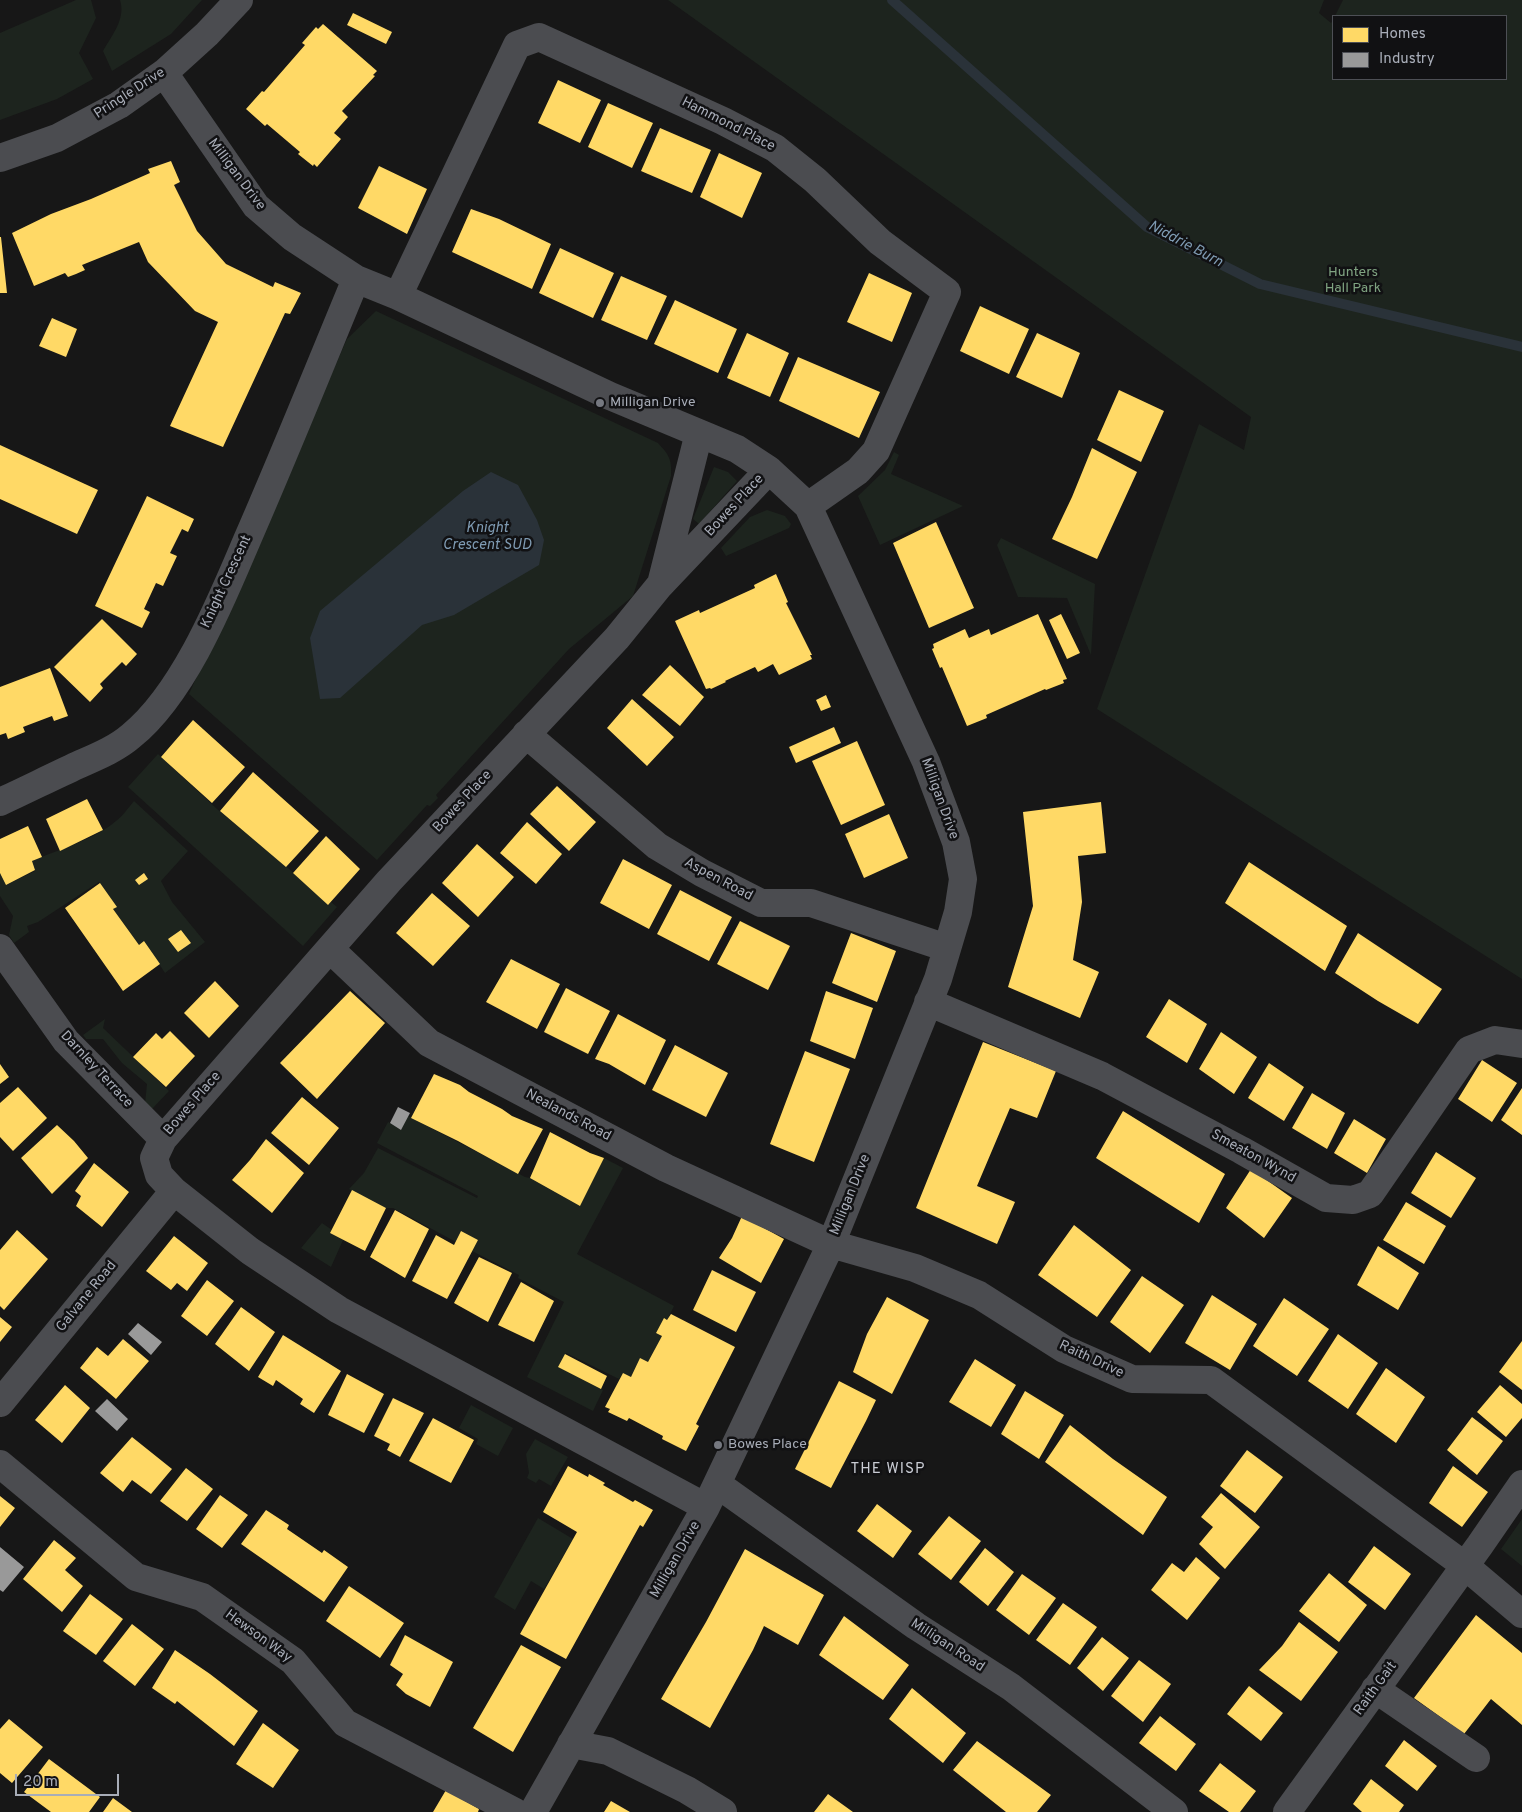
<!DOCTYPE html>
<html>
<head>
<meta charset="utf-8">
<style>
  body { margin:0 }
  #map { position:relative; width:1522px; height:1812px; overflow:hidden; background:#171717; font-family:Overpass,sans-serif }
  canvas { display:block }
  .legend { position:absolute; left:1332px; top:15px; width:175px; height:65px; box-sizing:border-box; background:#111113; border:1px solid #4d4f55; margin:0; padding:6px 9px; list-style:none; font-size:15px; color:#a8adb8 }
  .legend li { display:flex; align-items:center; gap:10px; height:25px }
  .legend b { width:25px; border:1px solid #4d4f55 }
  .scale { position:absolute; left:15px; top:1774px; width:104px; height:22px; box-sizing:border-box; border:2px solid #a8adb8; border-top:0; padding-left:6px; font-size:15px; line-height:18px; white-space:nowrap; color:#a8adb8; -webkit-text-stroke:4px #111113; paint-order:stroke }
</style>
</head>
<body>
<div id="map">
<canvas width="1522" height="1812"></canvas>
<ul class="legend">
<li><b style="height:14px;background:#ffd966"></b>Homes</li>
<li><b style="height:14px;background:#999"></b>Industry</li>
</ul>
<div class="scale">20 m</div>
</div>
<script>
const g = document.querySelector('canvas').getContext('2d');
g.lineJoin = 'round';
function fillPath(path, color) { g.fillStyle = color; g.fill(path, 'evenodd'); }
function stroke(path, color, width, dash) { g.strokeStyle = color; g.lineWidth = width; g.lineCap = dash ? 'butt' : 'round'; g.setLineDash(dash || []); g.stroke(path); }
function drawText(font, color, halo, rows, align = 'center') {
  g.font = font + ' Overpass,sans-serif'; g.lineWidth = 5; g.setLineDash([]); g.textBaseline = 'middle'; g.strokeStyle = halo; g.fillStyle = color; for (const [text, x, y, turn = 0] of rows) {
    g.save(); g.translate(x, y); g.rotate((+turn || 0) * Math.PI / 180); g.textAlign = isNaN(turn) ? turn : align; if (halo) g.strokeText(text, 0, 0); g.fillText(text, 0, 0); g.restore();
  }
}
fillPath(new Path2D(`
  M76 0H91L96 18 79 53 93 79 57 99 0 120V33Z
  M120 0H202L171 34 112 71 103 51C112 35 126 19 120 0Z
  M668 0H1324L1319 13 1331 23 1333 20V79H1506V16H1335L1343 0H1522V979L1097 709 1199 424 1244 450 1251 417Z
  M376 311 658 443C669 455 672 459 671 476L633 596 569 649 436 795 438 798 430 806 427 805 377 860 189 694 347 339Z
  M894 452 899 455 891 474 963 506 880 545 858 496 885 470Z
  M714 467 728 472 737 481 699 524 693 519Z
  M767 510 785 516 791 524 789 528 726 556 721 548 750 517Z
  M1001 538 1095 584 1091 655 1067 598 1018 597 997 545Z
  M158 754 217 809 287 867 328 905 331 902 337 907 303 946 128 787Z
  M134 801 188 851 161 881 172 902 205 942 165 973 144 941 139 945 113 909 116 907 99 882 38 922 27 926 29 932 14 943 9 935 13 916 0 896V873L6 885 35 871 32 861C57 850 94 840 116 821 123 816 128 808 134 801Z
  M105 1019 103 1028 169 1091 152 1109 145 1104 147 1084 122 1063 103 1039H86L83 1035Z
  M408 1116 525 1177 530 1178 580 1206 604 1158 623 1168 577 1254 674 1306 667 1320 664 1319 656 1333 662 1336 648 1362 640 1358 631 1377 623 1373 619 1379 566 1353 559 1367 603 1390 593 1411 527 1377 564 1302 518 1278 519 1275 472 1251 478 1240 461 1231 456 1242 393 1208H386L349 1189 364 1173 378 1148 477 1198 478 1196 377 1143 388 1122 401 1129Z
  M322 1223 332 1230 330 1233 343 1240 331 1267 301 1248Z
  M471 1405 513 1428 498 1456 476 1444 478 1439 459 1428Z
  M535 1439 568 1457 551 1486 539 1479 536 1483 527 1478 529 1473 526 1454Z
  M538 1518 573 1539 544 1589 531 1581 515 1610 494 1597Z
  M1522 1519V1566L1501 1549Z`), '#1d241e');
fillPath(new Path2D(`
  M491 472 518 485 537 520 544 540 539 565 454 615 422 625 340 698 320 699 310 638 320 611 463 491Z`), '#2a3239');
fillPath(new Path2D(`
  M353 13 392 32 386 44 347 25Z
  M323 24 377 71 373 75 375 76 342 111 348 117 334 133 341 139 317 167 314 164 313 166 298 154 300 152 267 124 265 126 246 109 262 91 264 92 305 45 302 43 316 27 318 29Z
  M558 80 601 100 580 143 538 123Z
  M608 103 653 123 632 168 588 147Z
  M660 128 711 150 692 193 641 171Z
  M719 153 762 173 742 218 700 197Z
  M171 161 180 182 174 185 197 231 226 264 273 287 275 282 301 293 290 314 285 313 223 447 170 426 218 322 195 311 148 262 139 242 82 265 85 270 76 274 68 277 65 273 34 286 12 233 51 214 91 199 150 173 148 169Z
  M379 166 427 189 407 234 358 208Z
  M471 209 499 219 551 244 532 289 452 252Z
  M0 237H1L7 293H0Z
  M560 248 614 273 593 318 539 293Z
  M869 273 912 293 892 342 847 322Z
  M621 276 667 296 647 340 601 320Z
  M675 300 737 329 718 373 654 344Z
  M980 306 1029 329 1009 374 960 351Z
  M52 318 77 329 66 357 39 346Z
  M747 333 789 353 770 397 727 378Z
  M1037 333 1080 353 1062 398 1016 377Z
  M798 357 880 392 859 438 779 401Z
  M1119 390 1164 411 1141 462 1097 440Z
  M0 445 98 490 77 534 0 499Z
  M1092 448 1137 472 1097 559 1052 539 1072 497Z
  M147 496 194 519 188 532 182 529 170 553 177 556 163 586 156 583 144 609 150 612 142 628 95 606Z
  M936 522 974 608 929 628 893 543Z
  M776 574 788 602 786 603 812 655H810L812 659 779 675 773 664 758 672 755 667 725 681 726 682 711 689 710 688 706 689 675 621 699 610 700 613 755 588 754 585Z
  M1038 614 1067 679 1063 680 1064 683 1046 690 1045 689 986 715 987 718 967 726 942 667 940 668 932 649 934 648 933 644 965 629 969 638 989 629 991 635Z
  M1061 614 1080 653 1067 659 1049 620Z
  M102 619 137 654 126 666 122 662 100 684 103 688 90 702 54 667Z
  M670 665 704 697 680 726 642 695Z
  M50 668 68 716 54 721 52 716 23 727 25 732 8 739 6 733 0 735V687Z
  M826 695 831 707 821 711 816 700Z
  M632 699 674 737 647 766 607 728Z
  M193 720 245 767 212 803 161 757Z
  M834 727 841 743 796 763 789 747Z
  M857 741 885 805 841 825 812 761Z
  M253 772 319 831 286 867 220 811Z
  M557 786 596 822 569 851 530 814Z
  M87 799 103 830 60 851 46 819Z
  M1101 802 1106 853 1078 856 1082 902 1073 960 1099 972 1080 1018 1008 987 1033 906 1023 812Z
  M889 814 908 858 864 878 845 834Z
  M527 822 562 854 536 884 500 853Z
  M28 826 42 857 32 861 35 870 6 885 0 873V839Z
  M326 836 360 869 328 905 293 873Z
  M477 844 514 877 478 917 442 883Z
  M623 859 672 885 649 929 600 903Z
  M1249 862 1347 926 1325 971 1225 903Z
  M144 873 148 879 139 885 135 880Z
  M100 883 117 907 113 909 139 945 144 941 160 964 123 991 65 908Z
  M680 890 732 917 709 961 657 934Z
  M432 893 470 926 433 966 396 933Z
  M740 921 790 946 768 990 717 964Z
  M181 930 191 943 178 952 168 939Z
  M851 933 896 951 877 1002 832 983Z
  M1358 933 1442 989 1418 1024 1378 1001 1335 973Z
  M511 959 560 984 537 1029 486 1002Z
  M215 981 239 1006 209 1038 184 1013Z
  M566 988 610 1011 588 1054 544 1032Z
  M350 991 385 1023 317 1099 280 1063Z
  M826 991 873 1008 855 1059 810 1041Z
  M1169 999 1207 1024 1187 1063 1146 1037Z
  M618 1014 666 1040 645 1085 609 1064 595 1059Z
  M170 1031 195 1056 166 1087 133 1057 156 1033 162 1039Z
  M1221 1032 1257 1057 1234 1094 1199 1069Z
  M983 1042 1056 1071 1037 1118 1010 1108 977 1186 1015 1202 997 1244 916 1208Z
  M675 1045 728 1073 706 1117 652 1090Z
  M805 1051 850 1069 814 1162 770 1144Z
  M1482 1060 1517 1083 1492 1122 1458 1099Z
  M1269 1063 1304 1087 1284 1121 1248 1098Z
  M0 1064 9 1077 0 1084Z
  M434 1074 460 1085 469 1092 502 1109 512 1116 543 1129 518 1174 458 1141 411 1118Z
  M18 1087 47 1118 13 1151 0 1137V1103Z
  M1522 1088V1135L1501 1120Z
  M1312 1093 1345 1113 1327 1149 1292 1128Z
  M302 1097 339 1128 309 1165 271 1133Z
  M1123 1111 1225 1174 1199 1223 1096 1158Z
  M1354 1119 1386 1139 1367 1173 1334 1153Z
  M57 1125 74 1141 88 1158 52 1194 21 1158Z
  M550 1132 590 1153 604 1158 580 1206 530 1178Z
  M266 1139 304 1173 272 1213 232 1180 250 1160Z
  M1436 1152 1476 1178 1451 1218 1411 1193Z
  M94 1163 129 1192 102 1227 76 1206 81 1196 75 1191Z
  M1251 1169 1292 1198 1264 1238 1226 1208Z
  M352 1190 386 1208 365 1251 330 1233Z
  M1406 1202 1446 1226 1424 1264 1383 1240Z
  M395 1210 429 1229 405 1278 370 1257Z
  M742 1216 784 1239 761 1283 719 1258 732 1238Z
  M1074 1225 1131 1270 1097 1317 1038 1275Z
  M17 1230 48 1259 4 1310 0 1306V1250Z
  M461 1231 478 1240 447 1299 412 1281 436 1235 454 1245Z
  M174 1236 208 1263 187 1291 177 1283 171 1290 146 1271Z
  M1378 1246 1419 1273 1398 1310 1357 1285Z
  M479 1257 512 1273 488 1322 454 1303Z
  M712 1270 756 1292 736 1332 693 1310Z
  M1142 1276 1184 1305 1150 1353 1110 1322Z
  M207 1280 234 1301 207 1336 181 1316Z
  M521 1282 554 1301 534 1342 498 1325Z
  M1212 1295 1257 1324 1230 1370 1185 1343Z
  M887 1297 929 1320 892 1394 853 1372 867 1334Z
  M1284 1298 1329 1329 1297 1376 1253 1346Z
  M241 1307 275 1332 249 1371 215 1344Z
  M671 1314 735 1347 696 1424 699 1426 686 1451 662 1439 663 1436 629 1418 627 1421 608 1412 610 1409 605 1407 623 1373 631 1377 640 1358 648 1362 662 1336 656 1333 664 1318 667 1320Z
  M0 1317 12 1327 0 1342Z
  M1338 1334 1378 1363 1348 1409 1308 1381Z
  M283 1335 341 1371 314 1413 300 1404 303 1399 276 1380 273 1386 258 1377Z
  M123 1339 149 1361 116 1399 80 1368 97 1347 108 1356Z
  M1522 1341V1390L1499 1372Z
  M565 1354 607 1376 601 1389 558 1367Z
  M975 1359 1016 1385 991 1427 949 1402Z
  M1386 1368 1425 1397 1396 1443 1356 1414Z
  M347 1374 384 1394 364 1433 328 1415Z
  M839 1381 876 1400 866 1421 831 1488 795 1469Z
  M65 1385 90 1408 62 1443 35 1420Z
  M1500 1385 1522 1404V1418L1506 1437 1477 1412Z
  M1025 1391 1064 1415 1039 1459 1001 1434Z
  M393 1398 424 1413 400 1457 387 1450 390 1444 374 1436Z
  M1472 1417 1503 1441 1477 1475 1447 1450Z
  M433 1418 474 1440 451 1483 409 1461Z
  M1070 1425 1113 1459 1167 1497 1143 1535 1045 1462Z
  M132 1437 172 1469 151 1494 132 1480 123 1492 100 1473Z
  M1247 1450 1283 1477 1255 1513 1220 1486Z
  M568 1466 588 1477 589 1474 605 1483 603 1485 633 1502 635 1500 653 1510 643 1527 640 1525 566 1659 520 1634 577 1532 543 1512Z
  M1453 1466 1488 1492 1462 1527 1429 1503Z
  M186 1468 213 1489 187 1521 160 1501Z
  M1221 1493 1260 1527 1225 1569 1199 1544 1213 1527 1201 1517Z
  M220 1495 248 1515 222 1548 196 1529Z
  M0 1496 15 1508 0 1527Z
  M877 1504 912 1531 893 1558 857 1531Z
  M266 1510 289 1525 287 1529 322 1553 324 1550 348 1567 324 1602 241 1544Z
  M949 1516 981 1541 951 1580 918 1554Z
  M54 1540 76 1558 65 1570 83 1586 62 1612 23 1579Z
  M1374 1546 1411 1574 1385 1610 1348 1582Z
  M985 1548 1014 1572 988 1606 959 1582Z
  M745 1549 824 1595 798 1645 764 1626 753 1650 710 1728 661 1699 706 1622Z
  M1196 1557 1220 1578 1187 1620 1151 1590 1172 1563 1184 1572Z
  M1329 1573 1367 1605 1339 1642 1299 1611Z
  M1022 1574 1056 1598 1029 1635 996 1610Z
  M349 1586 404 1623 380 1658 326 1621Z
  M90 1594 123 1619 96 1655 63 1631Z
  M1063 1603 1097 1627 1070 1665 1036 1640Z
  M1476 1615 1522 1653V1725L1491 1699 1464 1734 1414 1698Z
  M844 1616 909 1665 883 1700 819 1655Z
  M1299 1622 1338 1652 1301 1701 1259 1670 1282 1646Z
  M132 1624 164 1649 135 1686 103 1661Z
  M405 1635 453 1662 430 1707 406 1694 396 1685 403 1674 390 1665Z
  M1102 1637 1129 1658 1103 1691 1077 1668Z
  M521 1645 561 1667 513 1752 473 1728Z
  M175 1650 210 1674 258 1711 234 1746 177 1701 175 1704 152 1688Z
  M1139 1660 1171 1684 1143 1722 1111 1696Z
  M1249 1686 1283 1713 1261 1741 1227 1714Z
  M912 1688 966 1733 943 1763 889 1719Z
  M1160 1716 1196 1744 1176 1771 1139 1743Z
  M9 1719 43 1747 12 1783 0 1773V1729Z
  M263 1723 299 1750 273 1788 236 1764Z
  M1404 1740 1437 1766 1417 1791 1385 1766Z
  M977 1741 1051 1795 1037 1812H1006L953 1770Z
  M49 1759 100 1797 89 1812H51L24 1792Z
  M1220 1763 1256 1791 1240 1812H1229L1199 1791Z
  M1371 1779 1404 1805 1399 1812H1362L1353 1804Z
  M446 1790 479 1809 478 1812H433Z
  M828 1794 853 1812H814Z
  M113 1798 132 1812H103Z
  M611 1801 630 1812H604Z`), '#ffd966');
fillPath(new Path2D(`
  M398 1107 410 1113 401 1130 390 1123Z
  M138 1323 162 1342 151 1355 128 1334Z
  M107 1399 128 1419 117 1431 95 1411Z
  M0 1547 24 1567 3 1592 0 1590Z`), '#999');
stroke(new Path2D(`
  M892 0 1147 227 1260 284 1522 347`), '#2a3239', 10);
stroke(new Path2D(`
  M164 73 256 206 292 237 356 279 398 296 610 396 737 449 769 470 808 506 926 762 956 842 963 879 958 912 938 979 831 1244 706 1507 533 1812
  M0 158 57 138 119 105 164 73 207 34 239 0
  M398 296 517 45 539 37 723 121 775 148 815 180 880 242 947 292 876 451 858 471 808 506
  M661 584 699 433
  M526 734 657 846 702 873 761 903H811L947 948
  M0 802C26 790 52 777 78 765 96 757 116 749 131 736 184 693 221 601 247 540 285 453 320 366 356 279
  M0 948 66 1041 163 1139
  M330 949 429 1043 666 1168 831 1244 915 1268 979 1295 1064 1349 1132 1379 1211 1380 1464 1565 1522 1614
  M928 1002 1102 1076 1241 1150 1326 1198 1353 1200 1370 1194 1469 1050 1495 1040 1522 1044
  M0 1403 174 1191
  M0 1464 136 1577 202 1597 293 1661 345 1723 515 1812
  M717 1484 916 1626 1011 1687 1174 1812
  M706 1507 339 1310 250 1251 174 1191 159 1175 154 1158 163 1139 389 881 617 638 660 585 769 470
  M1375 1689 1476 1758
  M571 1744 608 1751 687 1790 723 1812
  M1287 1812 1480 1545 1522 1484`), '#4b4c50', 28);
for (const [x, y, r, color] of [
  [600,403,5,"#757880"],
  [718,1445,5,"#757880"]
]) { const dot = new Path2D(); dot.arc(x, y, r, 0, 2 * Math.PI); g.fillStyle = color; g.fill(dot); stroke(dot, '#111113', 2); }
drawText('14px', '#a8adb8', '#111113', [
  ["Pringle Drive",130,94,-33],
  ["Hammond Place",728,125,27],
  ["Milligan Drive",236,175,53],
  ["Bowes Place",735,506,-47],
  ["Knight Crescent",227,582,-65],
  ["Milligan Drive",939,799,70],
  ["Bowes Place",463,802,-47],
  ["Aspen Road",718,880,28],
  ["Darnley Terrace",96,1070,47],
  ["Bowes Place",193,1104,-49],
  ["Nealands Road",568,1116,28],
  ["Smeaton Wynd",1253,1157,29],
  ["Milligan Drive",851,1195,-68],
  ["Galvane Road",87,1297,-51],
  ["Raith Drive",1091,1360,25],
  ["Milligan Drive",676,1560,-60],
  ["Hewson Way",258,1637,36],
  ["Milligan Road",947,1646,33],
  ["Raith Gait",1376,1689,-54]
]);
drawText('14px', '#7fa381', '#111113', [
  ["Hunters",1353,273],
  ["Hall Park",1353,289]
]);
drawText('14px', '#a8adb8', '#111113', [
  ["Milligan Drive",610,403],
  ["Bowes Place",728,1445]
], 'left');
drawText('italic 15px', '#7f9bb3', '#111113', [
  ["Niddrie Burn",1185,245,28],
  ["Knight",487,529],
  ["Crescent SUD",487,546]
]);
g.letterSpacing = '1px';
drawText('15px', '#c9ccd4', '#111113', [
  ["THE WISP",888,1470]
]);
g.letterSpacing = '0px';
</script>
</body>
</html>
